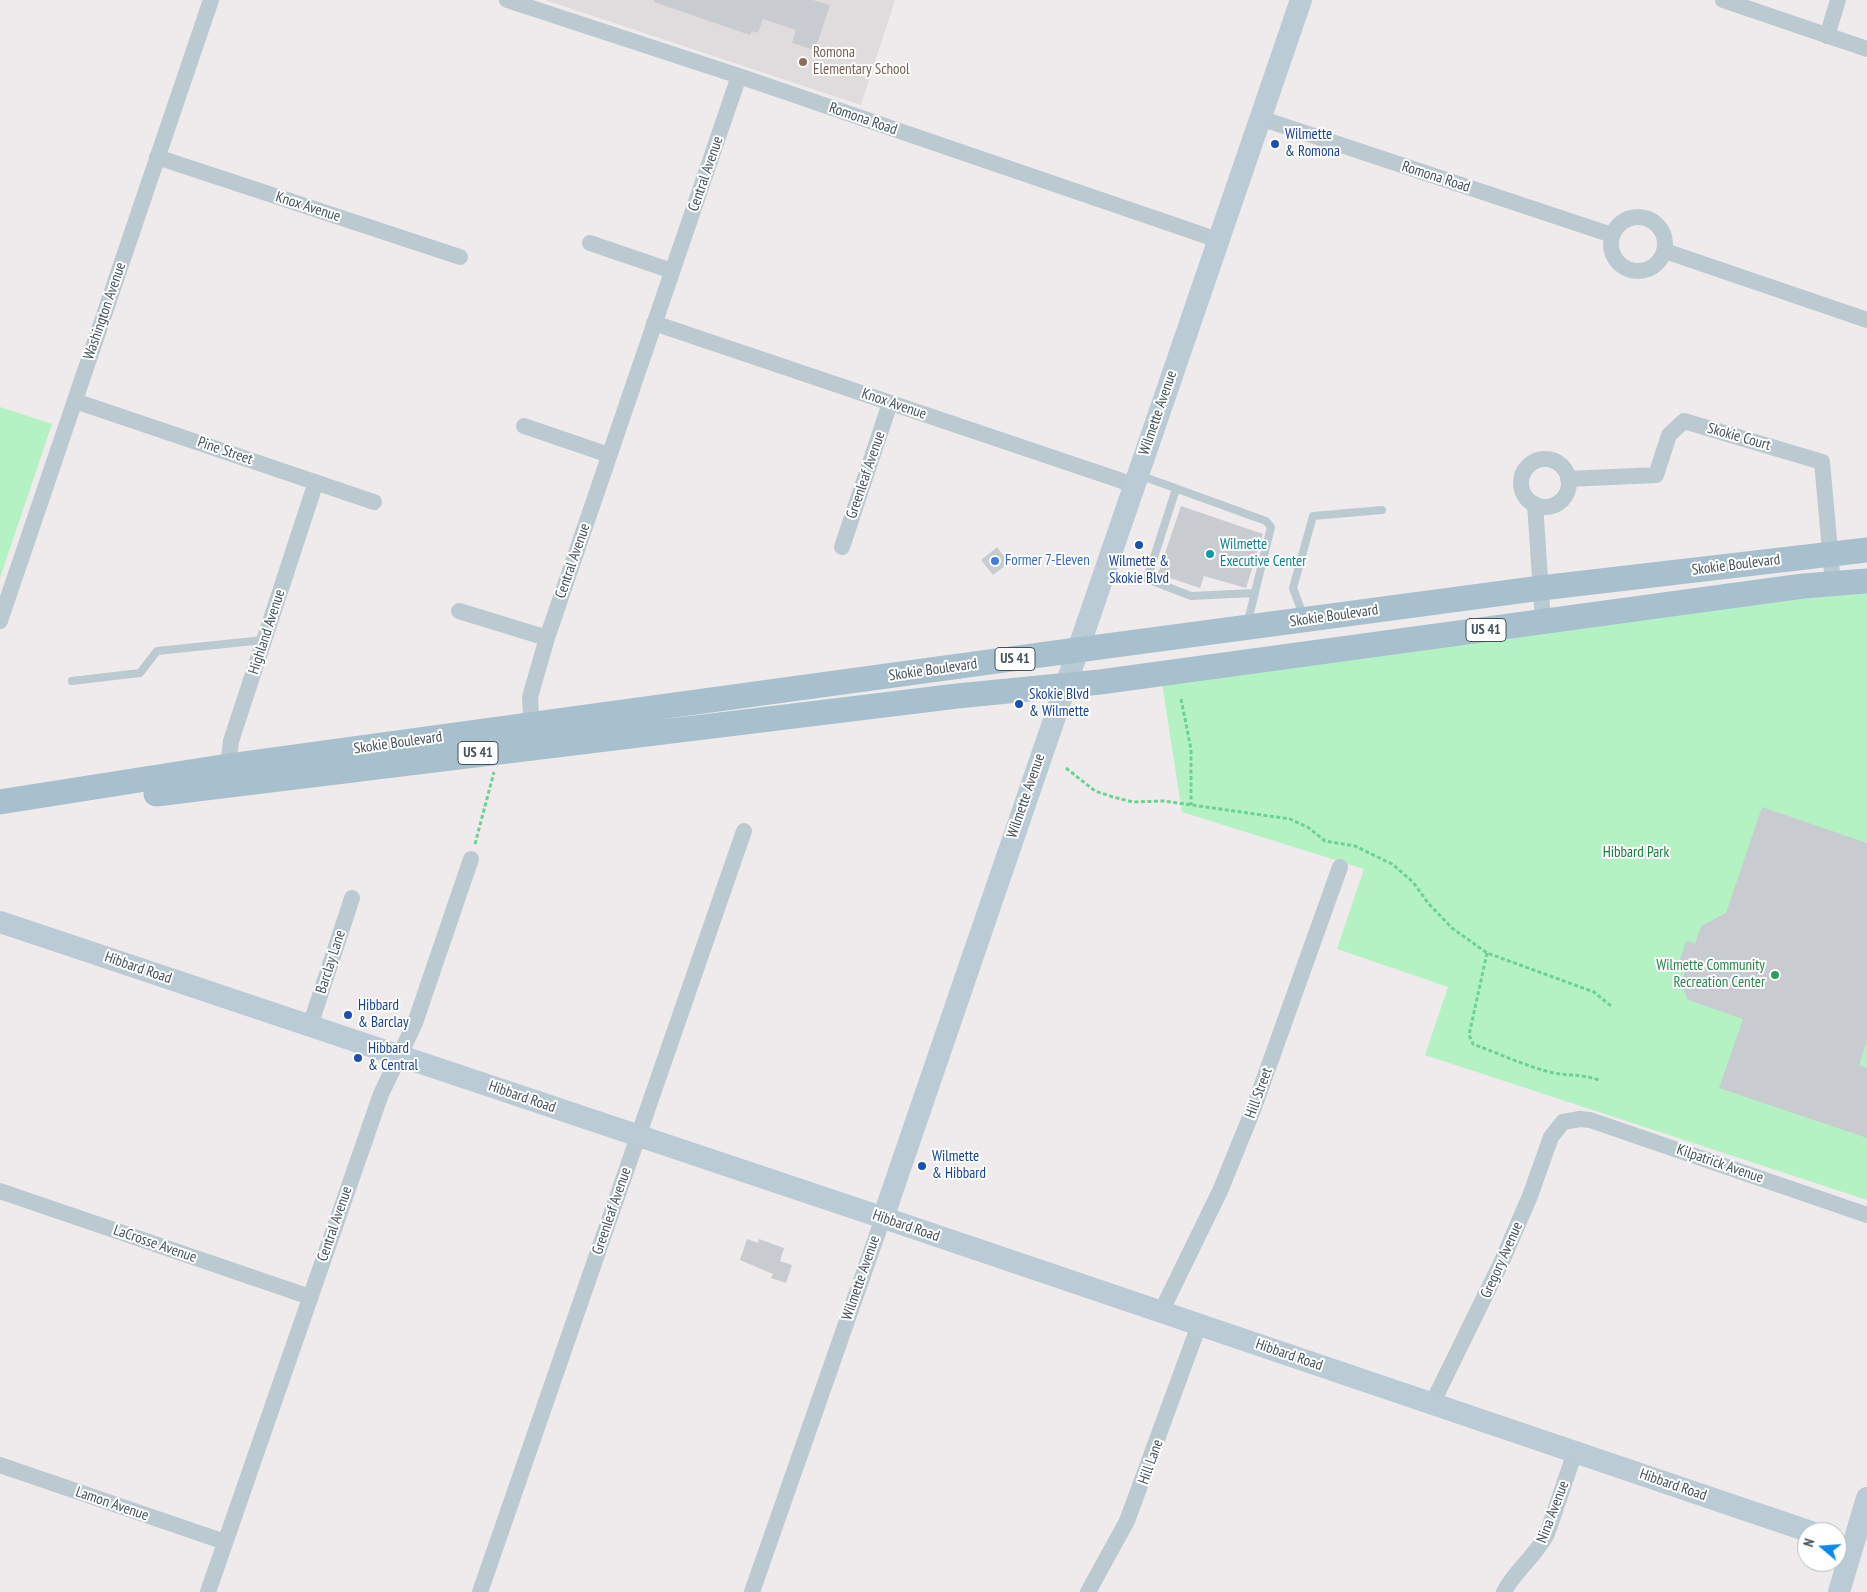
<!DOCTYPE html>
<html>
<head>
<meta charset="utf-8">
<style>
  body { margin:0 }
  #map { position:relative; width:1867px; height:1592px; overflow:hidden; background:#efebec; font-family:"PT Sans Narrow",sans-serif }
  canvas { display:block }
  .north { position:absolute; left:1797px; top:1522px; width:50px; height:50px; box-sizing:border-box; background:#fff; border:1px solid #b4babd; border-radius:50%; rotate:288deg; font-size:14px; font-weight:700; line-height:20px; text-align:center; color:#43525b }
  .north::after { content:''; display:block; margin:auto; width:18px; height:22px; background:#0989eb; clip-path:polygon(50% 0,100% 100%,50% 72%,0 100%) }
</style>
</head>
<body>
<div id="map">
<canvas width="1867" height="1592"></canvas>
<div class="north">N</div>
</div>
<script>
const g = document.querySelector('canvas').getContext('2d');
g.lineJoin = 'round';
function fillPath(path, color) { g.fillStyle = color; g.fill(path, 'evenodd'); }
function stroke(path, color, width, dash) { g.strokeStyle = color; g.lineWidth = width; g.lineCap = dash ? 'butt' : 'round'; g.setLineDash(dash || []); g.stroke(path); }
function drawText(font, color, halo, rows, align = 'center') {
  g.font = font + ' "PT Sans Narrow",sans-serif'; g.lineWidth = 4; g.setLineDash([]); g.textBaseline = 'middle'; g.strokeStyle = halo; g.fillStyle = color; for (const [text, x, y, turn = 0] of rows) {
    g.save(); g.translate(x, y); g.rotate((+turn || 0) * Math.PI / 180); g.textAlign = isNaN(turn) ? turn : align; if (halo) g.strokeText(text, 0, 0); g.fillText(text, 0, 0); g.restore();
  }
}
fillPath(new Path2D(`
  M545 0H895L861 105Z`), '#e0dcde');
fillPath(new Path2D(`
  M0 407 52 424 0 578Z
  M1867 589V1200L1425 1055 1448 987 1337 949 1364 869 1182 812 1162 684Z`), '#b4f2c4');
fillPath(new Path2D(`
  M654 0H813L830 5 815 50 792 43 796 30 763 19 758 33 752 31 750 35 654 2Z
  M1181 506 1263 534 1246 588 1204 576 1200 588 1158 574Z
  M997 547 1009 563 993 575 981 560Z
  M1762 807 1867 843V1041L1859 1065 1867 1068V1138L1719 1088 1743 1019 1688 1000 1681 984 1687 966 1679 963 1686 941 1695 943 1701 926 1726 913Z
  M747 1239 758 1243 759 1239 784 1248 780 1261 792 1265 786 1283 771 1278 773 1274 740 1260Z`), '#c8ccd1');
stroke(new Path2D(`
  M1181 699 1191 749V805
  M1066 768 1095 791 1113 797 1133 802 1164 801 1290 819 1309 828 1325 841 1355 846 1392 864 1413 882 1428 903 1452 928 1487 953 1594 992 1611 1006
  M475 844 494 772
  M1487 953 1469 1035 1473 1044C1497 1053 1521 1064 1546 1071 1566 1077 1579 1073 1599 1080`), '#6ad392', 3, [4, 2.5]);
stroke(new Path2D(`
  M1139 475 1266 521 1271 527 1247 625
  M1176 489 1147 579 1191 596 1254 593
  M1303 615 1293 588 1313 516 1382 510
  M72 681 140 673 157 651 264 640`), '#bbc9d0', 8);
stroke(new Path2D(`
  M507 0 739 76 1218 240
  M1723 0 1867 49
  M1827 36 1838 0
  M1260 118 1612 235
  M157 157 460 257
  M1611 244a27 27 0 1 1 54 0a27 27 0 1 1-54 0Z
  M590 243 672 271
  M1665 251 1867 320
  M654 323 1134 485
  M75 401 374 502
  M524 426 609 455
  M1521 483a24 24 0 1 1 48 0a24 24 0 1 1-48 0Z
  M1568 479 1656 475 1669 435 1684 421 1822 462 1833 584
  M1535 504 1543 622
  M842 547 890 403
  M459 611 547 638
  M0 621 211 0
  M532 735 530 697 547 638 739 76
  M227 776 231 741 316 482
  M310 1026 352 898
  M0 1191 310 1297
  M1161 1312 1220 1191 1253 1110 1340 867
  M1432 1404 1502 1261 1530 1196 1551 1137 1563 1122 1580 1119 1590 1120 1867 1215
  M0 1465 225 1542
  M208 1592 381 1094 415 1023 471 859
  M480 1592 744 831
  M752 1592 883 1218
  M1088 1592 1127 1521 1199 1325
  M1504 1592C1515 1570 1536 1556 1547 1534L1575 1452`), '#bbc9d0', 16);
stroke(new Path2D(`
  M0 922 905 1225 1811 1532
  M883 1218 1301 0
  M1839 1592 1867 1498`), '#bacbd5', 22);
stroke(new Path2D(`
  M156 794 957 696 1100 682 1803 586 1867 581
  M0 802 228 766 1077 650 1541 588 1867 550`), '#a8c0ce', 25);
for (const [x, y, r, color] of [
  [803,62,5,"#8d6e63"],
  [1275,144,5,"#1a4fb4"],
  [1139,545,5,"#1a4fb4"],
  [1210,554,5,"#0f9aa8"],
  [995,561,5,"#3f7fe0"],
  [1019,704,5,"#1a4fb4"],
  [1775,975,5,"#2e9e5b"],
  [348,1015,5,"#1a4fb4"],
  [358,1058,5,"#1a4fb4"],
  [922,1166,5,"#1a4fb4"]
]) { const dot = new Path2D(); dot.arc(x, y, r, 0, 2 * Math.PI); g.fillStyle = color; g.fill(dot); stroke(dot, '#fff', 2); }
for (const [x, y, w] of [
  [1486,630,40],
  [1015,659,40],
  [478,753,40]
]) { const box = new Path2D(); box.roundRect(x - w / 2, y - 11.5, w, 23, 4); g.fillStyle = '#fff'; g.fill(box); stroke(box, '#43525b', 1); }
drawText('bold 14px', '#43525b', null, [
  ["US 41",1486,630],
  ["US 41",1015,659],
  ["US 41",478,753]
]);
drawText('15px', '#785e54', '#fff', [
  ["Romona",813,53],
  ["Elementary School",813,70]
], 'left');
drawText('15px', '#43525b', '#fff', [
  ["Romona Road",863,119,19],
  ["Central Avenue",706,174,-71],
  ["Romona Road",1436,177,18],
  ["Knox Avenue",308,207,18],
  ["Washington Avenue",105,311,-71],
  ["Knox Avenue",894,404,19],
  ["Wilmette Avenue",1158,413,-71],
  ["Skokie Court",1739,437,16],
  ["Pine Street",225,451,19],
  ["Greenleaf Avenue",866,475,-71],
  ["Central Avenue",573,561,-71],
  ["Skokie Boulevard",1736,565,-7],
  ["Skokie Boulevard",1334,616,-8],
  ["Highland Avenue",267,632,-72],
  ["Skokie Boulevard",933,670,-8],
  ["Skokie Boulevard",398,743,-8],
  ["Wilmette Avenue",1026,796,-71],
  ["Barclay Lane",331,962,-72],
  ["Hibbard Road",138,968,19],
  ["Hill Street",1259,1093,-70],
  ["Hibbard Road",522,1097,19],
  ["Kilpatrick Avenue",1720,1164,19],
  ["Greenleaf Avenue",612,1211,-71],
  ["Central Avenue",335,1224,-71],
  ["Hibbard Road",906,1226,19],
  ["LaCrosse Avenue",155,1244,19],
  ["Gregory Avenue",1502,1260,-66],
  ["Wilmette Avenue",861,1278,-71],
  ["Hibbard Road",1289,1355,19],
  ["Hill Lane",1151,1462,-70],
  ["Hibbard Road",1673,1485,19],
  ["Lamon Avenue",112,1504,19],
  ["Nina Avenue",1553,1512,-69]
]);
drawText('15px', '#164399', '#fff', [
  ["Wilmette",1285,135],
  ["& Romona",1285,152],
  ["Wilmette &",1139,562,"center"],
  ["Skokie Blvd",1139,579,"center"],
  ["Skokie Blvd",1029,695],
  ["& Wilmette",1029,712],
  ["Hibbard",358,1006],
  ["& Barclay",358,1023],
  ["Hibbard",368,1049],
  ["& Central",368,1066],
  ["Wilmette",932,1157],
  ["& Hibbard",932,1174]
], 'left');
drawText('15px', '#0d838f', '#fff', [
  ["Wilmette",1220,545],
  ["Executive Center",1220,562]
], 'left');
drawText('15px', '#366cbe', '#fff', [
  ["Former 7-Eleven",1005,561]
], 'left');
drawText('15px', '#0e8139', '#fff', [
  ["Hibbard Park",1636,853]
]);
drawText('15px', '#27864d', '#fff', [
  ["Wilmette Community",1765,966],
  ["Recreation Center",1765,983]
], 'right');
</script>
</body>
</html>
